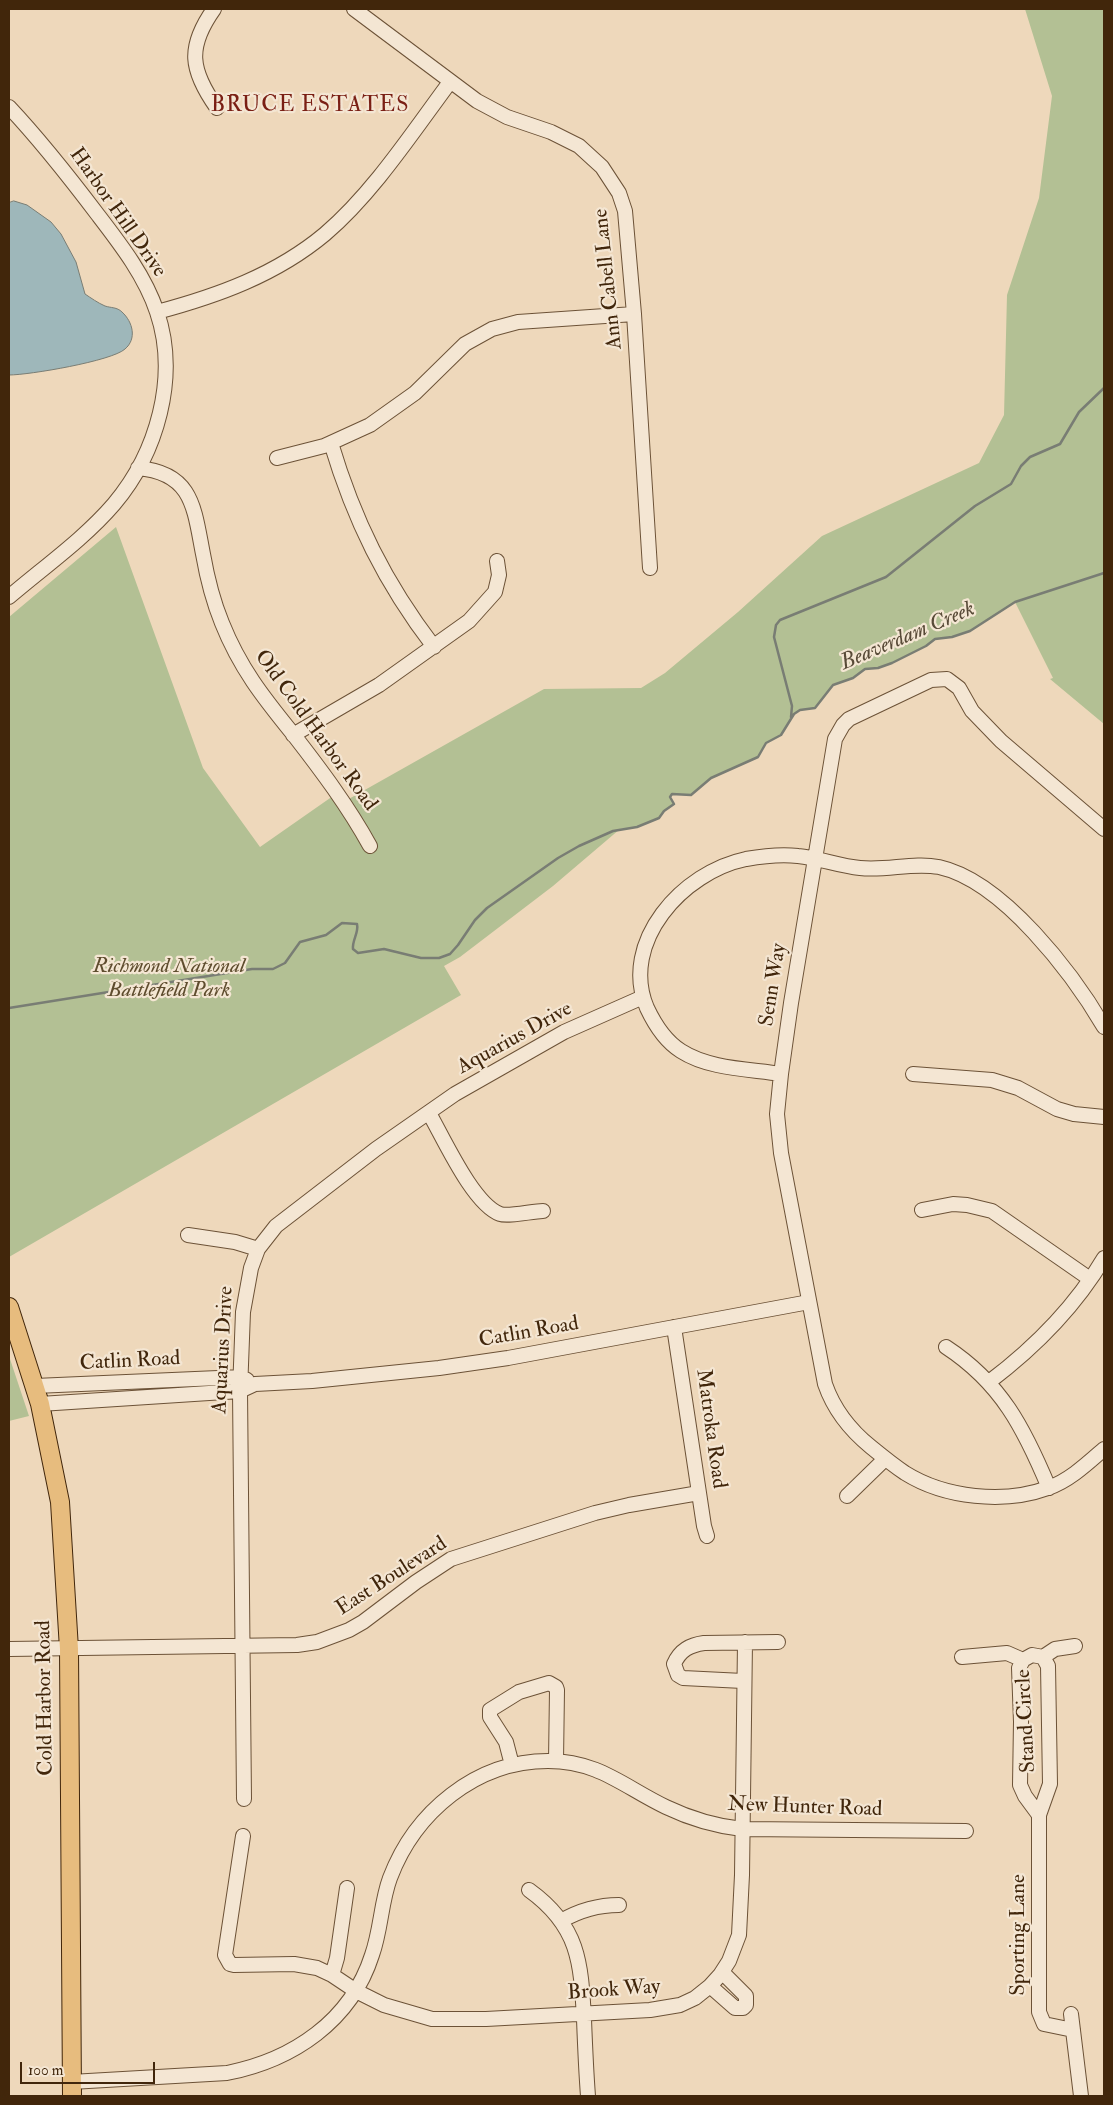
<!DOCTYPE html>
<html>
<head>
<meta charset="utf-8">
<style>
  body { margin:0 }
  #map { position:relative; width:1113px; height:2105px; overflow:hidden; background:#eed8bb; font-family:"IM FELL Double Pica",serif }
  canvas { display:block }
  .frame { position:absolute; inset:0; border:10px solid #41260b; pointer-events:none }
  .scale { position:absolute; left:20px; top:2062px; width:135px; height:22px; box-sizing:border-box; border:2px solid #41260b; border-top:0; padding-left:6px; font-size:15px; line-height:18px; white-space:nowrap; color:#41260b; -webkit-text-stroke:4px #f4e6d3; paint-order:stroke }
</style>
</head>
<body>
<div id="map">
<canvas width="1113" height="2105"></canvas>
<div class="frame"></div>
<div class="scale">100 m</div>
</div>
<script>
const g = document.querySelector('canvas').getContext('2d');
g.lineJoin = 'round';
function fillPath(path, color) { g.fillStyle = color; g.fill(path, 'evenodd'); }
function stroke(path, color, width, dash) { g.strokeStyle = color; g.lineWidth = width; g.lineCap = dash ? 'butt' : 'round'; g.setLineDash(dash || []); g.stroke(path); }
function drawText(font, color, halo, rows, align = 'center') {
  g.font = font + ' "IM FELL Double Pica",serif'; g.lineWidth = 4.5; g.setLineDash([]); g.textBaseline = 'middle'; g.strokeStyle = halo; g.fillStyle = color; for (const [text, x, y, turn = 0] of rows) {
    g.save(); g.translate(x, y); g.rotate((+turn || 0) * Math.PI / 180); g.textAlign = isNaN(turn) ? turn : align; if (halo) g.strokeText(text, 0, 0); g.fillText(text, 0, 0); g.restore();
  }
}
fillPath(new Path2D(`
  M1025 9H1104V724L1050 679 1053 678 1015 602 970 631 952 637 935 639 926 646 892 663 878 668 865 669 853 678 833 684 815 708 800 710 794 714 781 735 766 743 758 757 711 778 691 795 672 794 670 797 674 804 664 811 659 818 637 827 620 829 553 886 460 957 444 966 461 995 9 1257V617L116 527 203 768 260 847 333 796 347 800 544 689 641 688 665 673 738 612 822 536 979 463 1004 415 1007 295 1039 198 1052 96Z
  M9 1356 29 1416 9 1421Z`), '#b3c094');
const water = new Path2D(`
  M14 201 27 205 51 222 61 234 76 262 85 294C91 298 98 303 105 306 111 308 117 307 122 312 133 322 137 339 125 349 112 361 29 375 9 375V203Z`);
fillPath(water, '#9eb7ba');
stroke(water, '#797d74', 1);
stroke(new Path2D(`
  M791 717 792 706 774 637 776 625 780 620 886 577 975 506 1011 484 1021 466 1030 457 1060 444 1079 412 1104 388
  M9 1008 252 969H273L285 963 300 942 326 935 342 923 357 924C359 933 352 940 353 949L358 953 384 949 421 958H439L450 954 458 945 475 920 487 908 558 858 579 846 613 831 637 827 659 818 664 811 674 804 670 797 672 794 691 795 711 778 758 757 766 743 781 735 794 714 800 710 815 708 833 685 853 678 865 669 878 668 892 663 926 646 935 639 952 637 970 631 1015 602 1104 573`), '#797d74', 2.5);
const minor = new Path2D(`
  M214 9C187 47 190 70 217 108
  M354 9 477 101 507 117 551 132 579 146 602 167 619 193 625 211 634 314 650 568
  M9 107C41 141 70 178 98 215 121 245 145 276 157 312 179 377 157 453 114 504 84 539 44 567 9 597
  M157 312C217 296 276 275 325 234 373 193 412 133 450 82
  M331 443C354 520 385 583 434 647
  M277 458 324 446 370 425 415 393 465 344 492 329 518 322 634 314
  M138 468C193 473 194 508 203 554 207 577 213 601 222 623 240 668 263 697 293 734 321 770 348 806 370 846
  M293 735 379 685 469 621 495 592 499 575 497 561
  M1104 829 1001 741 972 711 959 688 947 679 931 680 849 719 843 725 835 739 791 1003 781 1074 777 1114 781 1153 825 1384C834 1410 850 1430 871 1447 882 1456 893 1465 905 1473 945 1498 1004 1504 1048 1488 1069 1481 1088 1463 1104 1449
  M781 1074C749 1069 709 1069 681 1051 665 1041 655 1025 647 1008 619 942 683 872 746 859 763 856 781 854 798 856 819 858 839 866 860 868 887 871 913 862 939 867 1003 881 1073 974 1104 1027
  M913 1074 992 1080 1018 1088 1057 1109 1074 1114 1104 1117
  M429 1113C444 1139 473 1204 500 1214 508 1217 533 1211 543 1211
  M922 1210 953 1204 967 1205 992 1211 1090 1279
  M188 1235 235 1242 258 1249
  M674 1327 704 1526 707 1536
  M946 1347C1001 1383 1024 1428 1049 1488
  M989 1382C1034 1348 1075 1307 1104 1258
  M35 1386 241 1377 247 1380
  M40 1404 240 1391 255 1384 312 1381 439 1368 508 1358 809 1302
  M847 1496 885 1459
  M9 1649 297 1645 317 1642 349 1630 363 1622 416 1582 451 1559 595 1513 629 1505 699 1493
  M962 1657 1007 1653 1023 1660
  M1043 1657 1055 1649 1075 1646
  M743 1681 683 1678 678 1675 674 1664C680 1650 690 1645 704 1643L778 1642
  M512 1765 506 1742 490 1717V1710L519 1692 549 1683 556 1687 557 1690 556 1761
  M244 1799 240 1391 243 1312 251 1268 258 1249 276 1226 376 1149 455 1094 564 1032 643 997
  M1039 1815 1025 1796 1020 1785 1021 1722 1019 1668 1023 1660 1032 1655 1043 1657 1048 1666 1050 1784 1039 1815V2012L1044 2024 1073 2030
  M243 1836 225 1955 230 1964 234 1965 294 1964 317 1968 332 1975 356 1991 384 2005 432 2019H486L650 2010 680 2005 695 1998 710 1986 720 1975 729 1961 739 1935 742 1875 745 1642
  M529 1890C579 1926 581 1962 584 2019 585 2045 586 2070 588 2096
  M561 1921C580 1910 597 1905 619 1905
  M332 1975 337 1958 347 1888
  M710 1986 735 2008H743L746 2005V1996L722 1972
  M1071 2014 1081 2096
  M71 2082 227 2073C293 2060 351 2021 372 1955 381 1930 381 1902 390 1878 415 1812 476 1761 548 1761 599 1761 624 1787 666 1807 691 1819 715 1826 742 1829L966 1831`);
const major = new Path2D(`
  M9 1307 40 1404 60 1502 69 1649 72 2096`);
stroke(minor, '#6c5237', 16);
stroke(major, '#41260b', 20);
stroke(minor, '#f4e6d3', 14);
stroke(major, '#e7bc7e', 18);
drawText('21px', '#41260b', '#f4e6d3', [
  ["Harbor Hill Drive",117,213,55],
  ["Ann Cabell Lane",609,279,-96],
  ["Old Cold Harbor Road",315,731,54],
  ["Senn Way",774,985,-81],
  ["Aquarius Drive",515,1039,-29],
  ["Catlin Road",529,1333,-10],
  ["Aquarius Drive",224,1350,-87],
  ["Catlin Road",130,1362,-3],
  ["Matroka Road",710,1429,82],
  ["East Boulevard",392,1577,-33],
  ["Cold Harbor Road",46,1698,-91],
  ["Stand Circle",1027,1721,-93],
  ["New Hunter Road",805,1808,2],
  ["Sporting Lane",1019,1935,-90],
  ["Brook Way",614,1991,-4]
]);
drawText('italic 21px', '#5e4c2d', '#f4e6d3', [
  ["Richmond National",169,967],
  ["Battlefield Park",169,991]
]);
g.letterSpacing = '1px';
drawText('22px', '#7a1f14', '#f4e6d3', [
  ["BRUCE ESTATES",310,106]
]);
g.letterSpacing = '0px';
drawText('italic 22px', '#584a37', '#f4e6d3', [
  ["Beaverdam Creek",908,637,-23]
]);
</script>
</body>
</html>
